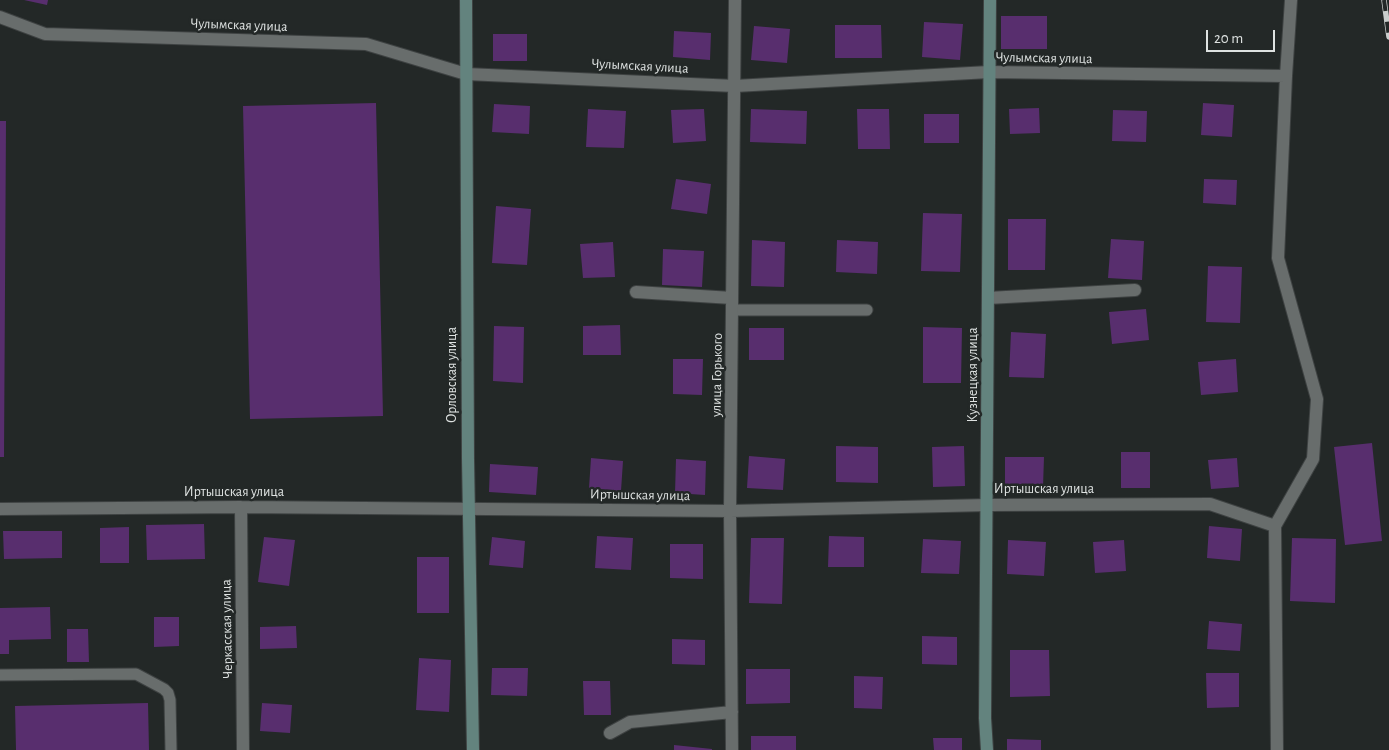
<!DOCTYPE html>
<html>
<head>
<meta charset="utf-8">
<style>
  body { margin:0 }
  #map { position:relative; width:1389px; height:750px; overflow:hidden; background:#232827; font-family:"Alegreya Sans",sans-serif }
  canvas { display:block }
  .scale { position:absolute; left:1206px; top:30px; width:69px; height:22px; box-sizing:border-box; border:2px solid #dee2e1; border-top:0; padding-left:6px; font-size:15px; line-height:18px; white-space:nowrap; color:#dee2e1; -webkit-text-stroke:4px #232827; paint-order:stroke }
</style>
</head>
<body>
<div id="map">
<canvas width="1389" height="750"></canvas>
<div class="scale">20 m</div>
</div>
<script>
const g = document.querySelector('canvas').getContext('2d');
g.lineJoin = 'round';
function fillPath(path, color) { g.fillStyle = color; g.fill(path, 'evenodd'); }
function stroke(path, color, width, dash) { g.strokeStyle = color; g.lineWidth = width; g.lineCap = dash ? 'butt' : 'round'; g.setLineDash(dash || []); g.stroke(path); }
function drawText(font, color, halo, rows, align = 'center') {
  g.font = font + ' "Alegreya Sans",sans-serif'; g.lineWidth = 5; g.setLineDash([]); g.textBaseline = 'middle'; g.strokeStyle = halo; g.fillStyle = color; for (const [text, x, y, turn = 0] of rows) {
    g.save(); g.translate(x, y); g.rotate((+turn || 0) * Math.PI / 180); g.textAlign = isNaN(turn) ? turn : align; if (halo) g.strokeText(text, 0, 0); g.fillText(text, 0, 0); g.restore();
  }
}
fillPath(new Path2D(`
  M24 0H48L47 5Z
  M1001 16H1047V49H1001Z
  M924 22 963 24 960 60 922 57Z
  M835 25H881L882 58H835Z
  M754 26 790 29 787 63 751 60Z
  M674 31 711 33 710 60 673 57Z
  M493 34H527V61H493Z
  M376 103 383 416 250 419 243 106Z
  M1203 103 1234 105 1232 137 1201 135Z
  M494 104 530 106 529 134 492 132Z
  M1039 108 1040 133 1010 134 1009 109Z
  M588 109 626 111 624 148 586 147Z
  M704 109 706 141 673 143 671 110Z
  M751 109 807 111 806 144 750 142Z
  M857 109H889L890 149H858Z
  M1113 110 1147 111 1146 142 1112 141Z
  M924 114H959V143H924Z
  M0 121H6L4 457H0Z
  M676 179 711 184 707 214 671 209Z
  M1204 179 1237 180 1236 205 1203 203Z
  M496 206 531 209 527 265 492 263Z
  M923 213 962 214 960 272 921 271Z
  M1008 219H1046L1045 270H1008Z
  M1111 239 1144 241 1142 280 1108 278Z
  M752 240 785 242 784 287 751 286Z
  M837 240 878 242 877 274 836 272Z
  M613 242 615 277 583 278 580 244Z
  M663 249 704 251 702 287 662 285Z
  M1208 266 1242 267 1240 323 1206 322Z
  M1146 309 1149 340 1112 344 1109 312Z
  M620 325 621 355H583V326Z
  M494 326 524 327 523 383 493 381Z
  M923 327 962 328 961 383H923Z
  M749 328H784V360H749Z
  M1011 332 1046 334 1044 378 1009 377Z
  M673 359H703L702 395 673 394Z
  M1236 359 1238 392 1201 395 1198 362Z
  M1372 443 1382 541 1345 545 1334 447Z
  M836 446 878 447V483L836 482Z
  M964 446 965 486 933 487 932 447Z
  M1121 452H1150V488H1121Z
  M749 456 785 459 783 490 747 488Z
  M1005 457H1044L1043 487 1005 486Z
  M591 458 623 461 621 491 589 488Z
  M1237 458 1239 487 1211 489 1208 460Z
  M676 459 706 461 705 495 675 493Z
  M490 464 538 467 536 495 489 492Z
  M204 524 205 559 147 560 146 525Z
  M1209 526 1242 529 1240 561 1207 558Z
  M129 527V563H100V528Z
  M3 531H62V558L4 559Z
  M597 536 633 538 631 570 595 568Z
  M829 536 864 537V567H828Z
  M264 537 295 540 289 586 258 582Z
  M492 537 525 541 523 568 489 565Z
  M751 538H784L782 604 749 603Z
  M1292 538 1336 539 1335 603 1290 601Z
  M923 539 961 541 959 574 921 573Z
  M1008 540 1046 542 1044 576 1007 574Z
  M1124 540 1126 571 1095 573 1093 542Z
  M670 544H703V579L670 578Z
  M417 557H449V613H417Z
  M50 607 51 639 9 640V654H0V608Z
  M154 617H179V646L154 647Z
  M1209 621 1242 624 1240 651 1207 649Z
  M296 626 297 648 260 649V627Z
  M67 629H88L89 662H67Z
  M922 636 957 637V665L922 664Z
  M672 639 705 640V665L672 664Z
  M1010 650H1049L1050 696 1010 697Z
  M419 658 451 660 449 712 416 710Z
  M492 668H528L527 696 491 695Z
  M746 669H790V703L746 704Z
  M1206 673H1239V707L1207 708Z
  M854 676 883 677 882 709 854 708Z
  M583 681H610L611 715H584Z
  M148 703 149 750H16L15 706Z
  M262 703 292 705 290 733 260 731Z
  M751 736H796V750H751Z
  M933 738H962V750H934Z
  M1007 739 1041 740V750H1007Z
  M674 745 712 749V750H674Z`), '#582e6e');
const lane = new Path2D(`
  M732 310H867
  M0 675 136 674 164 689 168 693 170 700 171 750`);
const street = new Path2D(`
  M0 17 45 34 366 44 466 74 735 86 989 72 1286 76
  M636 292 732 298
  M988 298 1135 290
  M241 507 243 750
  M0 509 241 507 730 511 988 505 1210 504 1275 526
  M610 733 630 722 732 712
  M732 750 730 511 735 0
  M1277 750 1275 526 1313 459 1317 399 1278 258 1286 76 1291 0`);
const secondary = new Path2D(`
  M466 0 468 459 473 750
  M987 750 985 718 990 0`);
stroke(lane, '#3e4242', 13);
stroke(street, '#3e4242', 14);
stroke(secondary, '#3e4242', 14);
stroke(lane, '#686d6c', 11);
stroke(street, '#686d6c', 12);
stroke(secondary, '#63837e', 12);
const rail = new Path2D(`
  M1384 0 1389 37`);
stroke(rail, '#cacecd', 5.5);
stroke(rail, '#232827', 4, [11]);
drawText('14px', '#dee2e1', '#232827', [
  ["Чулымская улица",239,25,2],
  ["Чулымская улица",1044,58,1],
  ["Чулымская улица",640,66,3],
  ["Орловская улица",452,375,-90],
  ["улица Горького",717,375,-89],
  ["Кузнецкая улица",973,375,-90],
  ["Иртышская улица",1044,489],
  ["Иртышская улица",234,492],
  ["Иртышская улица",640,495,1],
  ["Черкасская улица",227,629,-91]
]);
</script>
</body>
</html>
